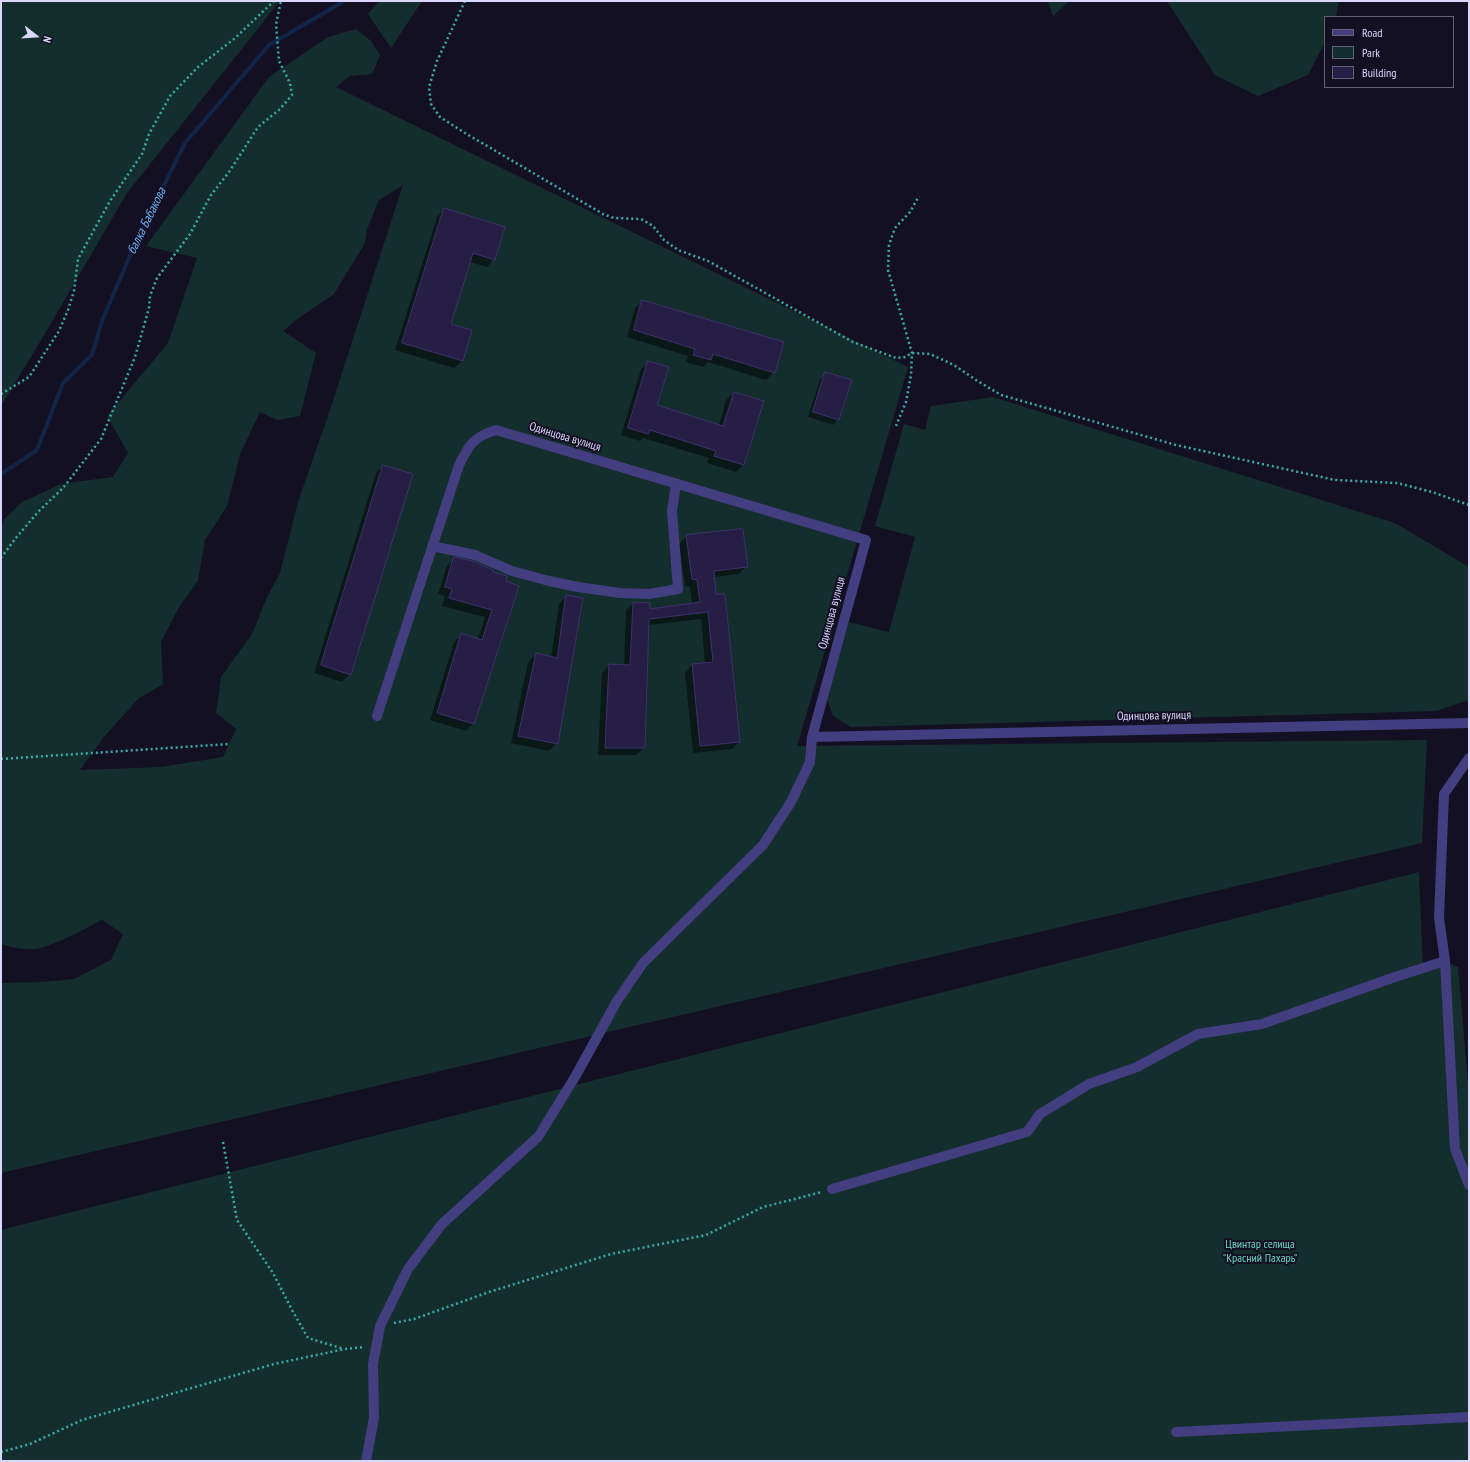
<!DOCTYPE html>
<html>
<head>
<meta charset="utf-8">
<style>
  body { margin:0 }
  #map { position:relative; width:1470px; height:1462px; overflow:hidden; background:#141024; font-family:"PT Sans Narrow",sans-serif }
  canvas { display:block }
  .frame { position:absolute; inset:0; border:2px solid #dbd6fc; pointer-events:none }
  .legend { position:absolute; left:1324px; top:16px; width:130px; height:72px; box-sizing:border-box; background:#141024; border:1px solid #645f7a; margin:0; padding:5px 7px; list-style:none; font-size:12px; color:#dbd6fc }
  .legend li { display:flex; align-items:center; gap:8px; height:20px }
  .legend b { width:20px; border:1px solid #645f7a }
  .north { position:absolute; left:16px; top:16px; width:40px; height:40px; -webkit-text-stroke:3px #141024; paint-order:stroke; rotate:107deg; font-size:11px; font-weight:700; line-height:16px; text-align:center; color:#dbd6fc }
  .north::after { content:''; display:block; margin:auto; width:14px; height:18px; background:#dbd6fc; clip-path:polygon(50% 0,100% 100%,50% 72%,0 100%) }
</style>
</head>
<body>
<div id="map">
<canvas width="1470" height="1462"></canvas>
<div class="frame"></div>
<ul class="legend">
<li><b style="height:5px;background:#423e80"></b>Road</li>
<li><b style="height:11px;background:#142e2d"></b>Park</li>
<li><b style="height:11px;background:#261e44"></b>Building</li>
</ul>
<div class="north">N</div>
</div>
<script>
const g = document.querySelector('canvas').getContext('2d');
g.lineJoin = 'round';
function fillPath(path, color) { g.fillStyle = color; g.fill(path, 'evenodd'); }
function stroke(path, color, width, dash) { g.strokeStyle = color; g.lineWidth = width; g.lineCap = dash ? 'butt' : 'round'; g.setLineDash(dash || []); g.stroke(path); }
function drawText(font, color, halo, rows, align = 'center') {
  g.font = font + ' "PT Sans Narrow",sans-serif'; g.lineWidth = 4; g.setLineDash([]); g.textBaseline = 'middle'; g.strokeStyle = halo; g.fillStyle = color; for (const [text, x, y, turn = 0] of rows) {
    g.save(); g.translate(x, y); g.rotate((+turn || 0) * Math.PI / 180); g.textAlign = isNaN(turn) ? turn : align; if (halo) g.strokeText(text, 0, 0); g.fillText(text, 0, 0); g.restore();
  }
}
fillPath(new Path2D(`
  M1 1H280L127 193 40 342 1 406Z
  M379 1H422L391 48 368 14Z
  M1048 1H1070L1053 16Z
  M1167 1H1339L1336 17H1325V42L1308 75 1258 96 1215 75Z
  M356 29 371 41 380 55 372 74 350 76 336 87 908 367 797 746 1427 740 1422 843 1 1173V983L42 982 74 979 111 960 123 934 102 920C82 930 62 942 40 948 29 951 12 948 1 944V530L4 519 22 502 61 484 113 477 128 453 107 416 168 343 197 258 146 246 269 77 328 37ZM403 185 328 416 298 502 280 573 267 597 252 634 221 677 216 713 236 729 223 757 161 767 80 770 104 737 138 699 163 684 161 642 179 607 198 581 205 540 227 506 240 454 260 412 277 420 300 416 316 353 283 331 300 317 334 294 365 243 367 229 379 200Z
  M993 397 1395 523 1469 567V700L1436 711 851 727 833 716 827 698 849 622 889 632 915 537 875 526 904 424 925 430 931 406Z
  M1419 872 1423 969 1445 961 1458 967 1469 1095V1461H1V1230Z`), '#142e2d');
fillPath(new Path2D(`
  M444 209 494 259 487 267 470 262 450 325 471 331 462 361 454 368 395 350 437 217Z
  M643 301 774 372 766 380 708 362 703 367 686 362 688 356 627 337 635 308Z
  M649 362 656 406 719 425 726 400 734 393 743 465 736 472 707 463 709 458 643 438 640 441 621 435 641 369Z
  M826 373 838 419 833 425 808 417 820 379Z
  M383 466 350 674 342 682 314 673 376 473Z
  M687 536 747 566 739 574 714 577 716 595 739 742 732 749 693 753 685 673 692 665 705 664 701 619 648 625 644 747 637 755H598L602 673 609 665 624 666 626 610 634 603 649 610 692 604 690 587 685 586 679 544Z
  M455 558 506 577 473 724 466 731 430 720 454 642 462 635 478 639 485 617 442 606 445 596 438 594 447 566Z
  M567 596 557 743 549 751 511 743 528 662 536 654 551 658 559 604Z`), '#0007');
stroke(new Path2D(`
  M1 474 37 450 63 383 92 355 102 321 135 244 185 143 269 45 341 3V1`), '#122547', 4);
const building = new Path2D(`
  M444 208 505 227 495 260 473 253 451 324 472 330 463 361 402 343Z
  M642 300 784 342 775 373 713 354 711 360 693 355 695 349 634 330Z
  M648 361 669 367 657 405 723 426 734 392 764 401 744 465 714 456 716 451 650 430 648 434 628 428Z
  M825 372 852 380 839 420 813 412Z
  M383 465 413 474 351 675 321 665Z
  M743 529 748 567 714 571 716 594H725L740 742 700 746 692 664 713 662 708 612 649 619 645 748H605L609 664 630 665 633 602 650 603V609L700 602 697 580 692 579 686 535Z
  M454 557 473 561 493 570V572L507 576 506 581 519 586 474 724 437 713 461 633 482 640 492 610 449 598 452 589 445 587Z
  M566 595 583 598 558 744 518 736 536 653 557 658Z`);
fillPath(building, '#261e44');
stroke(building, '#3e316e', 1);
stroke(new Path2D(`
  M465 1 437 61 429 87 431 104 440 117 465 133 603 214 614 218 641 219 653 226 664 240 678 250 708 261 853 342 896 358 905 357 912 353 930 354 954 365 976 380 1001 395 1176 445 1335 480 1397 483 1432 492 1469 505
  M1 394 29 377 59 331 68 310 74 291 78 259 110 201 142 154 149 134 170 96 198 67 234 39 274 1
  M896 426 906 402 911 375 912 353 888 270 889 245 895 228 910 212 919 196
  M1 558 15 539 38 512 63 488 101 439 135 357 149 308 150 296 157 278 190 234 211 195 229 172 258 127 280 109 292 95 290 83 279 61 276 24 281 1
  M1 759 229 744
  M223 1142 237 1220 273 1273 292 1310 308 1338 344 1349
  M394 1323 414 1319 489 1292 611 1254 706 1235 763 1207 822 1192
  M1 1452 30 1444 82 1420 274 1364 345 1349 364 1347`), '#37afa9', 2.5, [2, 3]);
stroke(new Path2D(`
  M432 546 475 555 512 571 549 581 578 587 620 593 649 594 678 589 672 511 676 484
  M377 716 459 465C469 445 473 437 496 430L866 540 812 737 1469 723
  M1469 758 1444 794 1439 918 1445 961 1455 1149 1469 1185
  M832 1189 1027 1132 1040 1114 1089 1084 1137 1067 1198 1034 1262 1024 1395 977 1445 961
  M1176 1432 1469 1417
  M366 1461 374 1418 373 1364 380 1326 408 1269 442 1224 538 1137 575 1077 617 1001 643 963 763 845 791 802 810 762 812 737`), '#423e80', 10);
drawText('12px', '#dbd6fc', '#141024', [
  ["Одинцова вулиця",565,437,17],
  ["Одинцова вулиця",832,613,-75],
  ["Одинцова вулиця",1154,716,-1]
]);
drawText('12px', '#67d8bd', '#141024', [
  ["Цвинтар селища",1260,1245],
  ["\"Красний Пахарь\"",1260,1259]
]);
drawText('italic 13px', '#6bb4f5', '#141024', [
  ["балка Бабакова",147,221,-64]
]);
</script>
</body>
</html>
